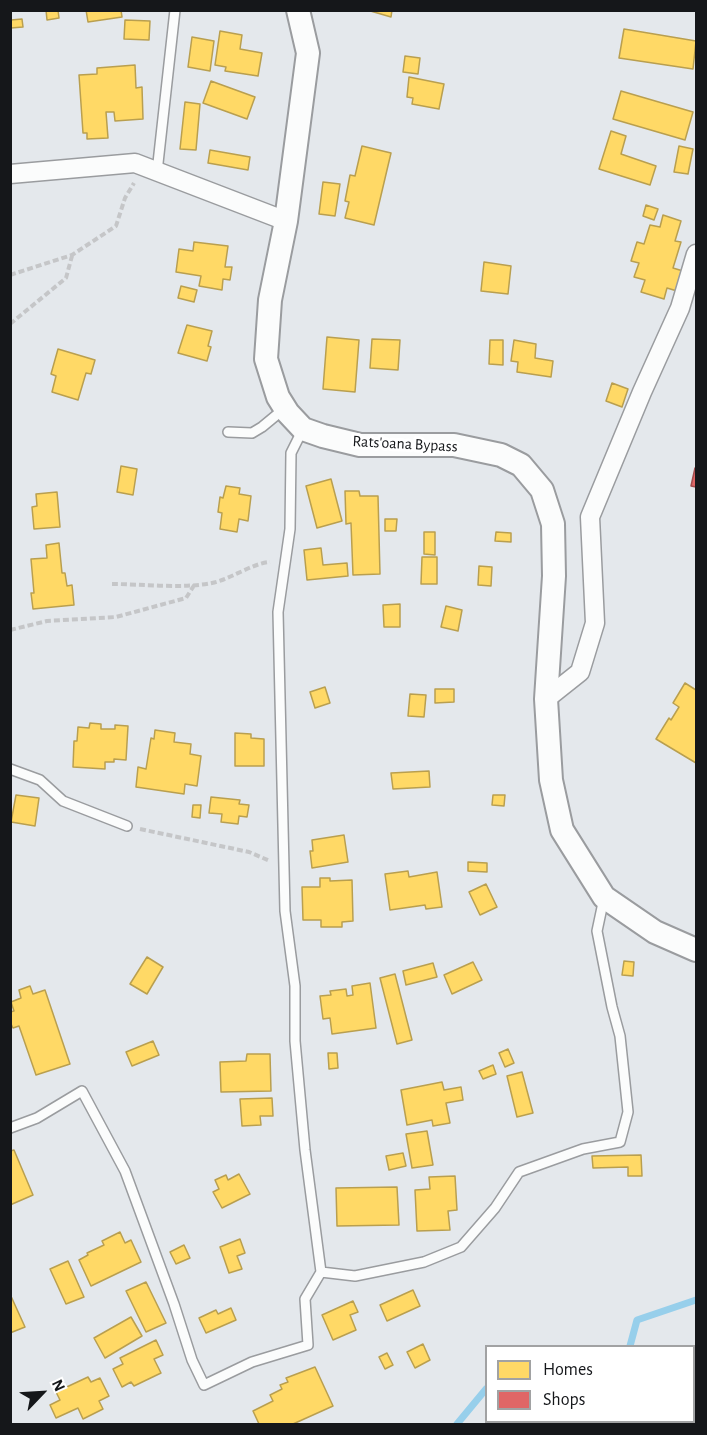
<!DOCTYPE html>
<html>
<head>
<meta charset="utf-8">
<style>
  body { margin:0 }
  #map { position:relative; width:707px; height:1435px; overflow:hidden; background:#e4e8ec; font-family:"Alegreya Sans",sans-serif }
  canvas { display:block }
  .frame { position:absolute; inset:0; border:12px solid #15171a; pointer-events:none }
  .legend { position:absolute; left:485px; top:1345px; width:210px; height:78px; box-sizing:border-box; background:#fff; border:2px solid #a1a2a3; margin:0; padding:8px 10px; list-style:none; font-size:18px; color:#15171a }
  .legend li { display:flex; align-items:center; gap:12px; height:30px }
  .legend b { width:30px; border:2px solid #a1a2a3 }
  .north { position:absolute; left:12px; top:1363px; width:60px; height:60px; -webkit-text-stroke:4px #fff; paint-order:stroke; rotate:65deg; font-size:16px; font-weight:700; line-height:24px; text-align:center; color:#15171a }
  .north::after { content:''; display:block; margin:auto; width:21px; height:27px; background:#15171a; clip-path:polygon(50% 0,100% 100%,50% 72%,0 100%) }
</style>
</head>
<body>
<div id="map">
<canvas width="707" height="1435"></canvas>
<div class="frame"></div>
<ul class="legend">
<li><b style="height:16px;background:#ffd966"></b>Homes</li>
<li><b style="height:16px;background:#e06666"></b>Shops</li>
</ul>
<div class="north">N</div>
</div>
<script>
const g = document.querySelector('canvas').getContext('2d');
g.lineJoin = 'round';
function fillPath(path, color) { g.fillStyle = color; g.fill(path, 'evenodd'); }
function stroke(path, color, width, dash) { g.strokeStyle = color; g.lineWidth = width; g.lineCap = dash ? 'butt' : 'round'; g.setLineDash(dash || []); g.stroke(path); }
function drawText(font, color, halo, rows, align = 'center') {
  g.font = font + ' "Alegreya Sans",sans-serif'; g.lineWidth = 6; g.setLineDash([]); g.textBaseline = 'middle'; g.strokeStyle = halo; g.fillStyle = color; for (const [text, x, y, turn = 0] of rows) {
    g.save(); g.translate(x, y); g.rotate((+turn || 0) * Math.PI / 180); g.textAlign = isNaN(turn) ? turn : align; if (halo) g.strokeText(text, 0, 0); g.fillText(text, 0, 0); g.restore();
  }
}
const homes = new Path2D(`
  M46 10H58L59 18 47 20Z
  M86 10H121L122 17 88 22Z
  M367 10H392L391 17Z
  M22 19 23 27 11 28V20Z
  M125 20 150 21 149 40 124 39Z
  M624 29 696 41 693 69 619 58Z
  M220 31 242 35 240 49 262 53 258 76 225 71 226 67 215 65Z
  M192 37 214 41 210 71 188 67Z
  M405 56 420 58 418 74 403 72Z
  M135 65 136 88 142 87 143 119 115 121 114 112H106L108 138 87 139V133H83L79 75 97 74V68Z
  M409 77 444 84 439 109 412 104 413 98 407 97Z
  M211 81 255 97 247 119 203 103Z
  M621 91 693 112 685 140 613 119Z
  M185 102 200 104 196 150 180 149Z
  M611 131 626 136 621 154 656 166 650 185 599 169Z
  M362 146 391 153 374 225 345 218 349 202 345 201 350 175 355 176Z
  M679 146 693 149 688 174 674 172Z
  M210 150 250 157 248 170 208 163Z
  M323 182 340 184 335 216 319 214Z
  M646 205 658 209 654 220 643 216Z
  M663 215 681 221 675 241 681 242 673 268 683 271 677 291 667 288 664 299 641 292 645 280 634 277 639 263 631 261 637 242 644 244 650 225 660 227Z
  M194 242 228 246 225 267H232L230 280 223 279 222 290 199 286 201 276 176 272 179 249 193 251Z
  M484 262 511 266 508 294 481 291Z
  M181 286 197 290 194 302 178 298Z
  M187 325 212 331 208 346 211 347 207 361 178 353Z
  M327 337 359 340 355 392 323 389Z
  M372 339 400 340 398 370 370 368Z
  M490 340H503V365L489 364Z
  M514 340 536 344 535 358 553 361 551 377 517 372 518 362 511 361Z
  M58 349 95 360 91 374 86 373 78 400 52 392 56 376 51 374Z
  M612 383 628 389 622 407 606 401Z
  M121 466 137 469 133 495 117 492Z
  M331 479 342 521 317 528 306 486Z
  M226 486 240 488 239 494 251 496 248 521 239 519 237 532 220 529 222 513 218 512 220 497 223 498Z
  M345 491H359L360 496H378L380 574 353 575 351 523 346 524Z
  M57 492 60 527 34 529 32 507 37 506 36 494Z
  M385 519H397L396 531H385Z
  M424 532H435V555L424 554Z
  M496 532 511 533V542L495 541Z
  M59 543 62 573H65L67 586 72 585 74 605 33 609 31 593H34L31 559 47 558 46 545Z
  M321 548 323 565 347 563 348 576 307 580 304 550Z
  M422 557H437V584H421Z
  M479 566 492 567 491 586 478 585Z
  M400 604V627H384L383 605Z
  M446 606 462 610 458 631 441 627Z
  M685 683 696 690V763L656 739 669 718 671 720 679 707 673 703Z
  M325 687 330 703 315 708 310 692Z
  M435 689H454V702L435 703Z
  M410 694 426 695 424 717 408 716Z
  M90 723 101 724V729H115V725L128 726 126 760 114 759V762H105V769L73 767 74 741H77L78 727 89 728Z
  M155 730 175 733 174 742 191 744 190 754 201 756 197 786 185 784 184 794 136 787 138 767 146 769 151 738 154 739Z
  M235 733 251 734V738L264 739V766H235Z
  M429 771 430 787 393 789 391 773Z
  M16 795 39 798 35 826 11 822Z
  M493 795H505L504 806 492 805Z
  M211 797 240 800 239 804 249 805 247 817 239 816 238 824 221 822 222 814 209 813Z
  M193 805H201L200 818 192 817Z
  M344 835 348 862 312 868 310 851H313L312 840Z
  M468 862 487 863V872L468 871Z
  M408 871 409 877 437 872 442 907 426 909 425 905 390 910 385 874Z
  M320 878H330V881L352 880 353 921 342 922V927H321V920H303L302 887H320Z
  M486 884 497 907 480 915 469 892Z
  M147 957 163 967 147 994 130 984Z
  M624 961 634 962 633 976 622 975Z
  M473 962 482 980 452 994 444 975Z
  M433 963 437 977 406 985 403 971Z
  M395 974 412 1040 397 1044 380 978Z
  M370 983 376 1028 332 1034 330 1018 323 1019 320 996 331 995 330 991 346 989 347 996 353 995 352 986Z
  M30 986 33 994 45 990 70 1064 36 1075 19 1026 13 1028 10 1022V1012L14 1011 11 1002 21 998 19 990Z
  M153 1041 159 1055 132 1066 126 1052Z
  M508 1049 514 1063 505 1067 499 1053Z
  M328 1053H337L338 1068 329 1069Z
  M247 1054H270L271 1091 221 1092 220 1062 246 1061Z
  M493 1065 496 1074 483 1079 479 1071Z
  M522 1072 533 1113 517 1117 507 1076Z
  M442 1082 444 1090 461 1087 463 1100 446 1103 450 1123 433 1126 432 1120 407 1125 401 1090Z
  M272 1098 273 1116H260L261 1125 242 1126 240 1099Z
  M427 1131 433 1165 412 1168 406 1134Z
  M14 1150 33 1195 10 1205V1151Z
  M403 1153 406 1166 389 1170 386 1156Z
  M641 1155 642 1176H628V1167L593 1168 592 1156Z
  M239 1174 250 1194 222 1208 213 1192 219 1189 215 1180 226 1175 228 1180Z
  M455 1176 457 1210 448 1211 450 1230 417 1231 415 1190 430 1189 429 1177Z
  M397 1187 399 1225 337 1226 336 1188Z
  M120 1232 125 1243 131 1240 141 1262 91 1286 79 1260 88 1255 87 1253 104 1245 102 1241Z
  M240 1239 245 1253 237 1256 242 1269 229 1273 220 1247Z
  M184 1245 190 1258 176 1264 170 1252Z
  M68 1261 84 1297 66 1304 50 1269Z
  M146 1282 166 1323 146 1332 126 1291Z
  M413 1290 420 1306 387 1321 380 1305Z
  M10 1294 25 1327 10 1333Z
  M353 1301 358 1312 350 1315 356 1330 333 1340 322 1315Z
  M231 1308 236 1320 206 1333 199 1318 216 1310 218 1314Z
  M131 1317 142 1336 105 1358 94 1338Z
  M156 1340 163 1355 154 1359 161 1373 134 1386 131 1382 122 1387 113 1369 123 1364 120 1358Z
  M423 1344 430 1360 415 1368 407 1352Z
  M387 1353 393 1365 385 1369 379 1357Z
  M315 1367 333 1406 293 1424H259L253 1411 273 1401 270 1395 282 1389 280 1385 288 1382 286 1378Z
  M88 1377 91 1382 100 1378 109 1396 99 1401 103 1409 83 1419 78 1408 56 1418 50 1405 60 1400 56 1392Z`);
fillPath(homes, '#ffd966');
stroke(homes, '#b99f4f', 1.5);
const shops = new Path2D(`
  M695 468 696 469V487L691 486Z`);
fillPath(shops, '#e06666');
stroke(shops, '#a34e4f', 1.5);
stroke(new Path2D(`
  M630 1346 637 1320 696 1300
  M532 1422 534 1424
  M457 1424 486 1389
  M583 1424 585 1422`), '#97cfeb', 7);
const service = new Path2D(`
  M157 172 175 10
  M228 432 252 433 262 427 285 408
  M10 769 40 780 63 801 127 826
  M10 1128 37 1118 82 1091 125 1171 174 1304 192 1360 204 1385 252 1362 308 1345 305 1299 321 1272 305 1150 295 1041V986L285 911 278 612 290 529 291 453 303 429
  M321 1272 355 1276 424 1262 461 1247 495 1208 519 1172 583 1149 620 1142 628 1112 620 1036 612 1007 597 931 604 898`);
const minor = new Path2D(`
  M10 174 135 163 286 221
  M546 699 580 672 595 623 590 517 642 392 680 308 696 254`);
const tertiary = new Path2D(`
  M298 10 308 53 286 221 270 300 266 359 278 397 288 413 303 429 323 436 360 445H454L501 455 521 465 542 490 553 524 554 576 546 699 551 780 562 830 604 897 655 932 696 950`);
stroke(service, '#9a9c9f', 12);
stroke(minor, '#9a9c9f', 21);
stroke(tertiary, '#9a9c9f', 26);
stroke(new Path2D(`
  M10 275 72 255 116 226 125 198 134 183
  M10 324 66 278 72 256
  M112 584C142 584 183 589 212 583 231 579 253 563 270 562
  M10 630 47 621 116 617 186 598 195 584
  M140 829 249 852 270 861`), '#c5c6c8', 4, [6, 3]);
stroke(service, '#fbfcfc', 9);
stroke(minor, '#fbfcfc', 18);
stroke(tertiary, '#fbfcfc', 22);
drawText('16px', '#15171a', '#fff', [
  ["Rats'oana Bypass",405,444,3]
]);
</script>
</body>
</html>
